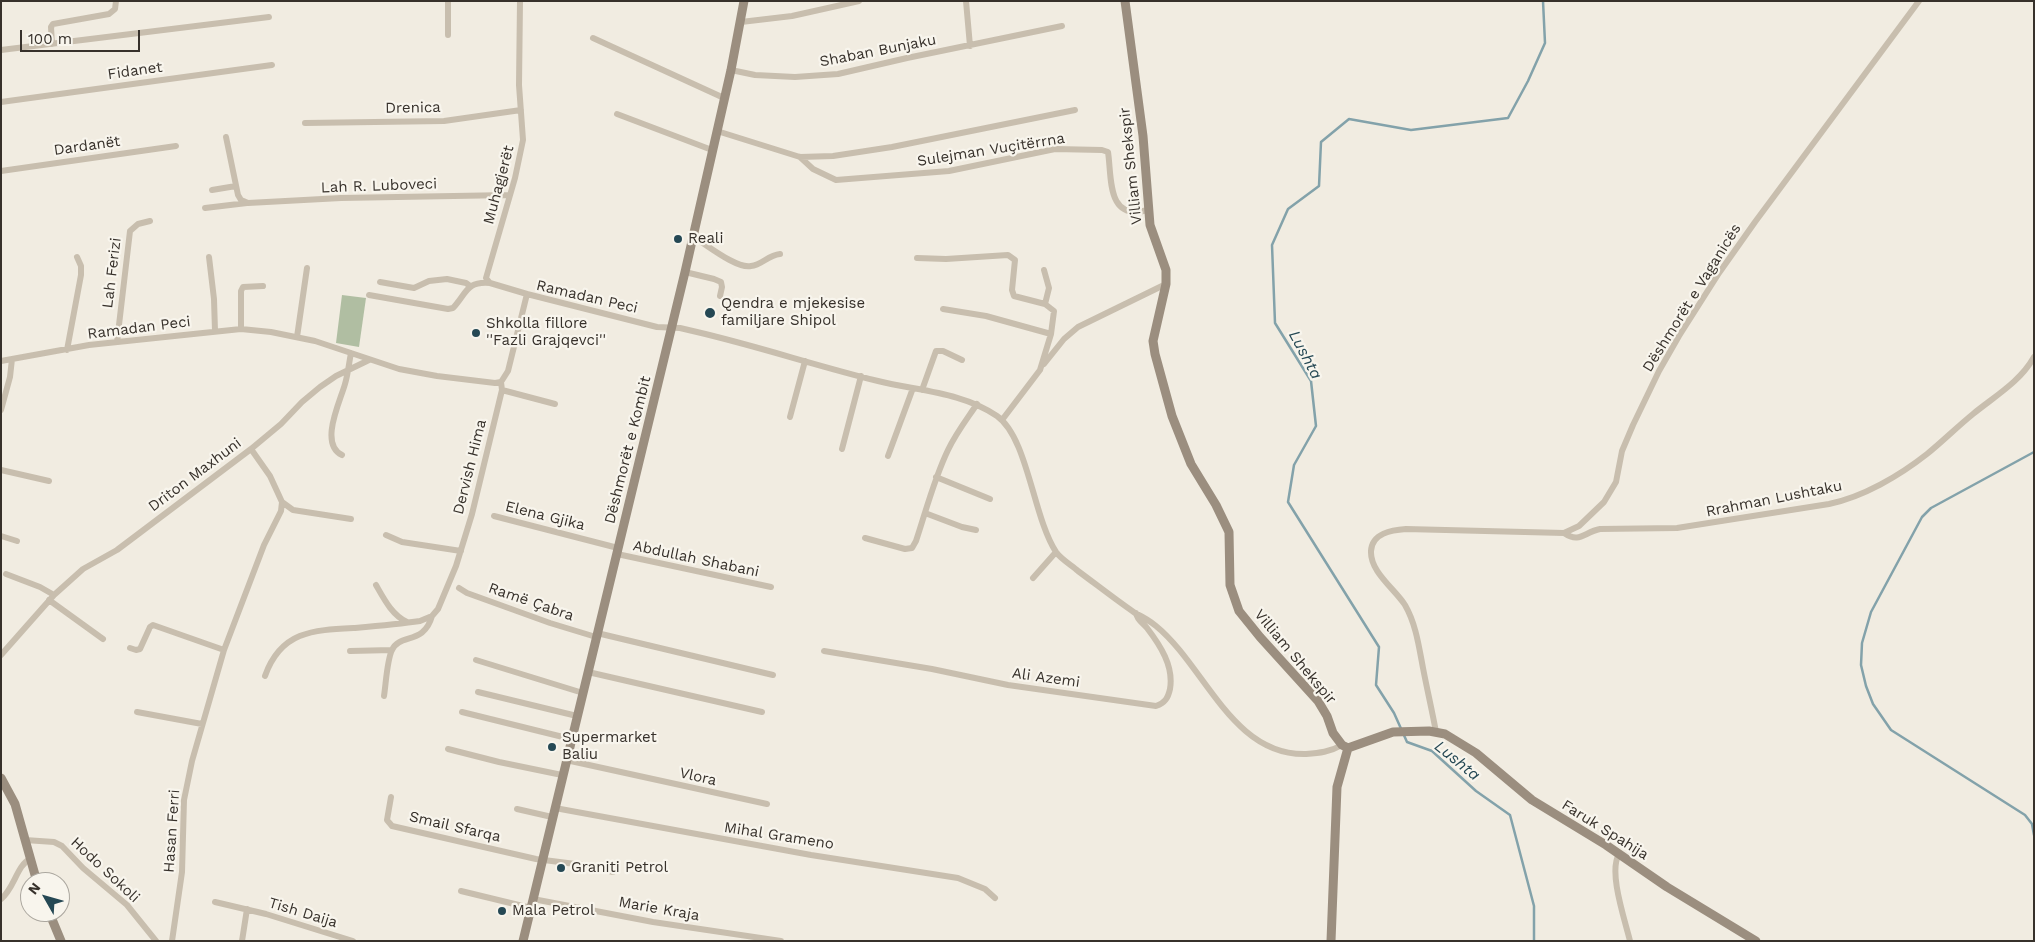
<!DOCTYPE html>
<html>
<head>
<meta charset="utf-8">
<style>
  body { margin:0 }
  #map { position:relative; width:2035px; height:942px; overflow:hidden; background:#f1ece1; font-family:"Work Sans",sans-serif }
  canvas { display:block }
  .frame { position:absolute; inset:0; border:2px solid #37312b; pointer-events:none }
  .north { position:absolute; left:20px; top:872px; width:50px; height:50px; box-sizing:border-box; background:#f8f5ed; border:1px solid #aba79f; border-radius:50%; rotate:308deg; font-size:14px; font-weight:700; line-height:20px; text-align:center; color:#37312b }
  .north::after { content:''; display:block; margin:auto; width:18px; height:22px; background:#254854; clip-path:polygon(50% 0,100% 100%,50% 72%,0 100%) }
  .scale { position:absolute; left:20px; top:30px; width:120px; height:22px; box-sizing:border-box; border:2px solid #37312b; border-top:0; padding-left:6px; font-size:15px; line-height:18px; white-space:nowrap; color:#37312b; -webkit-text-stroke:4px #f8f5ed; paint-order:stroke }
</style>
</head>
<body>
<div id="map">
<canvas width="2035" height="942"></canvas>
<div class="frame"></div>
<div class="north">N</div>
<div class="scale">100 m</div>
</div>
<script>
const g = document.querySelector('canvas').getContext('2d');
g.lineJoin = 'round';
function fillPath(path, color) { g.fillStyle = color; g.fill(path, 'evenodd'); }
function stroke(path, color, width, dash) { g.strokeStyle = color; g.lineWidth = width; g.lineCap = dash ? 'butt' : 'round'; g.setLineDash(dash || []); g.stroke(path); }
function drawText(font, color, halo, rows, align = 'center') {
  g.font = font + ' "Work Sans",sans-serif'; g.lineWidth = 4.5; g.setLineDash([]); g.textBaseline = 'middle'; g.strokeStyle = halo; g.fillStyle = color; for (const [text, x, y, turn = 0] of rows) {
    g.save(); g.translate(x, y); g.rotate((+turn || 0) * Math.PI / 180); g.textAlign = isNaN(turn) ? turn : align; if (halo) g.strokeText(text, 0, 0); g.fillText(text, 0, 0); g.restore();
  }
}
fillPath(new Path2D(`
  M342 295 366 298 359 347 336 343Z`), '#b0bea2');
stroke(new Path2D(`
  M2034 452 1931 508 1922 517 1871 612 1862 643 1861 665 1866 686 1873 704 1891 730 2025 815 2032 824 2034 835
  M1534 941V906L1510 815 1476 791 1432 751 1407 742 1394 713 1376 685 1379 647 1288 502 1294 465 1316 426 1311 381 1275 323 1272 245 1288 209 1319 186 1321 142 1349 119 1411 130 1508 118 1528 81 1545 43 1543 1`), '#83a2aa', 2.5);
stroke(new Path2D(`
  M448 1V35
  M520 1 519 85 523 140 515 178 486 278 490 283 527 294
  M966 1 970 46
  M741 22 792 16 859 1
  M593 38 724 98
  M52 44 51 27 53 24 109 14 115 9 116 1
  M1 50 269 17
  M731 70 755 75 795 77 838 74 907 58 1062 26
  M1 102 272 65
  M617 114 712 150
  M305 123 444 121 521 110
  M717 131 800 157 833 156 892 147 1075 110
  M226 137 238 195 241 200 248 203 341 198 510 195
  M800 157 813 169 836 180 949 171 1055 149 1102 150 1108 152C1112 177 1106 222 1148 210
  M1 171 176 146
  M212 190 236 186
  M205 208 247 203
  M692 236C706 244 736 269 751 266 762 265 768 255 780 254
  M209 257 214 299 215 331
  M917 258 946 259 1008 255 1015 260 1012 290 1014 296 1045 304 1054 311 1051 334 1040 370 1002 420
  M1044 270 1049 288 1045 304
  M685 272 714 279 721 282 722 287 720 296
  M380 282 414 288 429 281 447 279 466 283 470 286
  M369 295 448 309 453 308C467 293 466 281 490 283
  M943 309 986 316 1051 334
  M241 329V291L243 287 263 286
  M297 337 307 268
  M117 342 130 231 138 224 150 221
  M67 350 81 275V266L77 257
  M1 361 89 345 241 329 271 332 315 341 399 369 437 376 495 383 501 382 508 371 527 294 657 327 680 328 697 332C757 346 817 366 878 381 918 391 962 392 997 416 1028 438 1033 517 1056 552 1061 559 1071 565 1078 571 1097 585 1116 600 1135 613 1143 617 1150 621 1156 626 1205 666 1232 756 1306 754 1319 753 1330 752 1342 745
  M1044 364 1064 339 1078 327 1166 284
  M502 390 555 404
  M922 390 936 351H943L962 360
  M1 410 10 377 12 359
  M790 417 805 361
  M842 449 861 376
  M342 455C319 444 340 402 345 384 348 374 349 363 351 353
  M888 456 913 388
  M1 470 49 481
  M936 477 990 499
  M282 502 293 510 351 519
  M925 513 962 527 976 530
  M494 516 618 548
  M1564 533C1580 544 1584 532 1600 529L1677 528 1829 504C1863 497 1899 476 1927 454 1943 441 1957 427 1973 414 1995 396 2020 382 2034 357
  M386 535 402 542 461 551
  M1 536 17 541
  M865 538 905 549 912 548 916 541C926 511 934 479 948 450 956 433 967 419 977 404
  M617 554 771 587
  M6 574 40 587 54 595
  M1033 578 1056 552
  M376 585C384 599 392 615 407 622
  M459 588 467 593 550 623 596 637
  M49 600 103 639
  M597 633 773 675
  M130 648 136 650 140 649 150 627 153 625 224 650
  M350 651 392 650
  M824 651 932 669 1008 685 1156 706C1165 703 1168 698 1170 689 1174 666 1160 645 1147 628 1143 623 1137 620 1136 613
  M1 655 54 595 83 569 117 550 251 449 281 424 302 402 320 387 336 376 369 360
  M476 660 583 693
  M588 672 762 712
  M265 676C281 631 313 630 355 628 377 626 399 624 420 621L432 616 438 609 456 566 472 514 502 390 501 382
  M478 692 577 716
  M384 696C386 683 387 660 392 650 400 633 424 645 432 616
  M137 712 202 724
  M462 712 571 739
  M1436 732C1432 710 1427 689 1423 668 1419 647 1416 624 1405 605 1395 589 1370 572 1371 551 1372 533 1392 530 1406 529L1564 533 1579 526 1604 502 1616 482 1622 451 1633 425 1659 371 1679 336 1719 273 1755 222 1919 1
  M448 749 499 762 562 775
  M566 760 767 804
  M391 797 387 820 392 826 536 859 591 866 613 872
  M555 808 811 855 958 878 985 889 995 898
  M517 809 552 817
  M25 840 54 842 62 846 83 868 127 905 156 941
  M1619 854C1608 872 1625 920 1630 941
  M461 891 531 908
  M1 899C14 889 17 865 30 859
  M533 899 653 922 781 941
  M215 902 266 914 353 941
  M172 941 182 872 184 800 192 761 224 650 264 545 281 511 282 502 270 476 251 449
  M242 941 247 909`), '#c8beae', 6);
stroke(new Path2D(`
  M1125 1 1143 136 1150 225 1166 270V284L1153 341 1155 354 1172 416 1191 464 1216 505 1229 532 1230 585 1239 611 1260 637 1318 701 1327 716 1333 733 1342 745 1348 748
  M1348 748 1393 732 1429 731 1445 734 1476 753 1532 800 1606 845 1667 887 1756 941
  M1 778 15 804 37 882
  M49 912 61 941
  M523 941 685 272 731 70 744 1
  M1331 941 1337 787 1348 748`), '#9b8e7f', 9);
for (const [x, y, r, color] of [
  [678,239,5,"#254854"],
  [710,313,6,"#254854"],
  [476,333,5,"#254854"],
  [552,747,5,"#254854"],
  [561,868,5,"#254854"],
  [502,911,5,"#254854"]
]) { const dot = new Path2D(); dot.arc(x, y, r, 0, 2 * Math.PI); g.fillStyle = color; g.fill(dot); stroke(dot, '#f8f5ed', 2); }
drawText('15px', '#37312b', '#f8f5ed', [
  ["Shaban Bunjaku",878,51,-11],
  ["Fidanet",135,71,-8],
  ["Drenica",413,108,-1],
  ["Dardanët",87,146,-8],
  ["Sulejman Vuçitërrna",991,150,-9],
  ["Villiam Shekspir",1131,166,-96],
  ["Muhagjerët",499,185,-75],
  ["Lah R. Luboveci",379,186,-2],
  ["Lah Ferizi",112,273,-83],
  ["Ramadan Peci",587,297,13],
  ["Dëshmorët e Vaganicës",1692,298,-58],
  ["Ramadan Peci",139,328,-7],
  ["Dëshmorët e Kombit",628,450,-76],
  ["Dervish Hima",470,467,-76],
  ["Driton Maxhuni",195,475,-37],
  ["Rrahman Lushtaku",1774,499,-11],
  ["Elena Gjika",545,516,14],
  ["Abdullah Shabani",696,559,12],
  ["Ramë Çabra",531,602,19],
  ["Villiam Shekspir",1295,657,50],
  ["Ali Azemi",1046,678,8],
  ["Vlora",698,777,13],
  ["Smail Sfarqa",455,827,13],
  ["Faruk Spahija",1605,830,32],
  ["Hasan Ferri",172,831,-86],
  ["Mihal Grameno",779,836,9],
  ["Hodo Sokoli",105,870,43],
  ["Marie Kraja",659,909,10],
  ["Tish Daija",303,913,17]
]);
drawText('15px', '#37312b', '#f8f5ed', [
  ["Reali",688,239],
  ["Qendra e mjekesise",721,304],
  ["familjare Shipol",721,321],
  ["Shkolla fillore",486,324],
  ["''Fazli Grajqevci''",486,341],
  ["Supermarket",562,738],
  ["Baliu",562,755],
  ["Graniti Petrol",571,868],
  ["Mala Petrol",512,911]
], 'left');
drawText('italic 16px', '#254854', '#f8f5ed', [
  ["Lushta",1305,355,62],
  ["Lushta",1457,761,39]
]);
</script>
</body>
</html>
